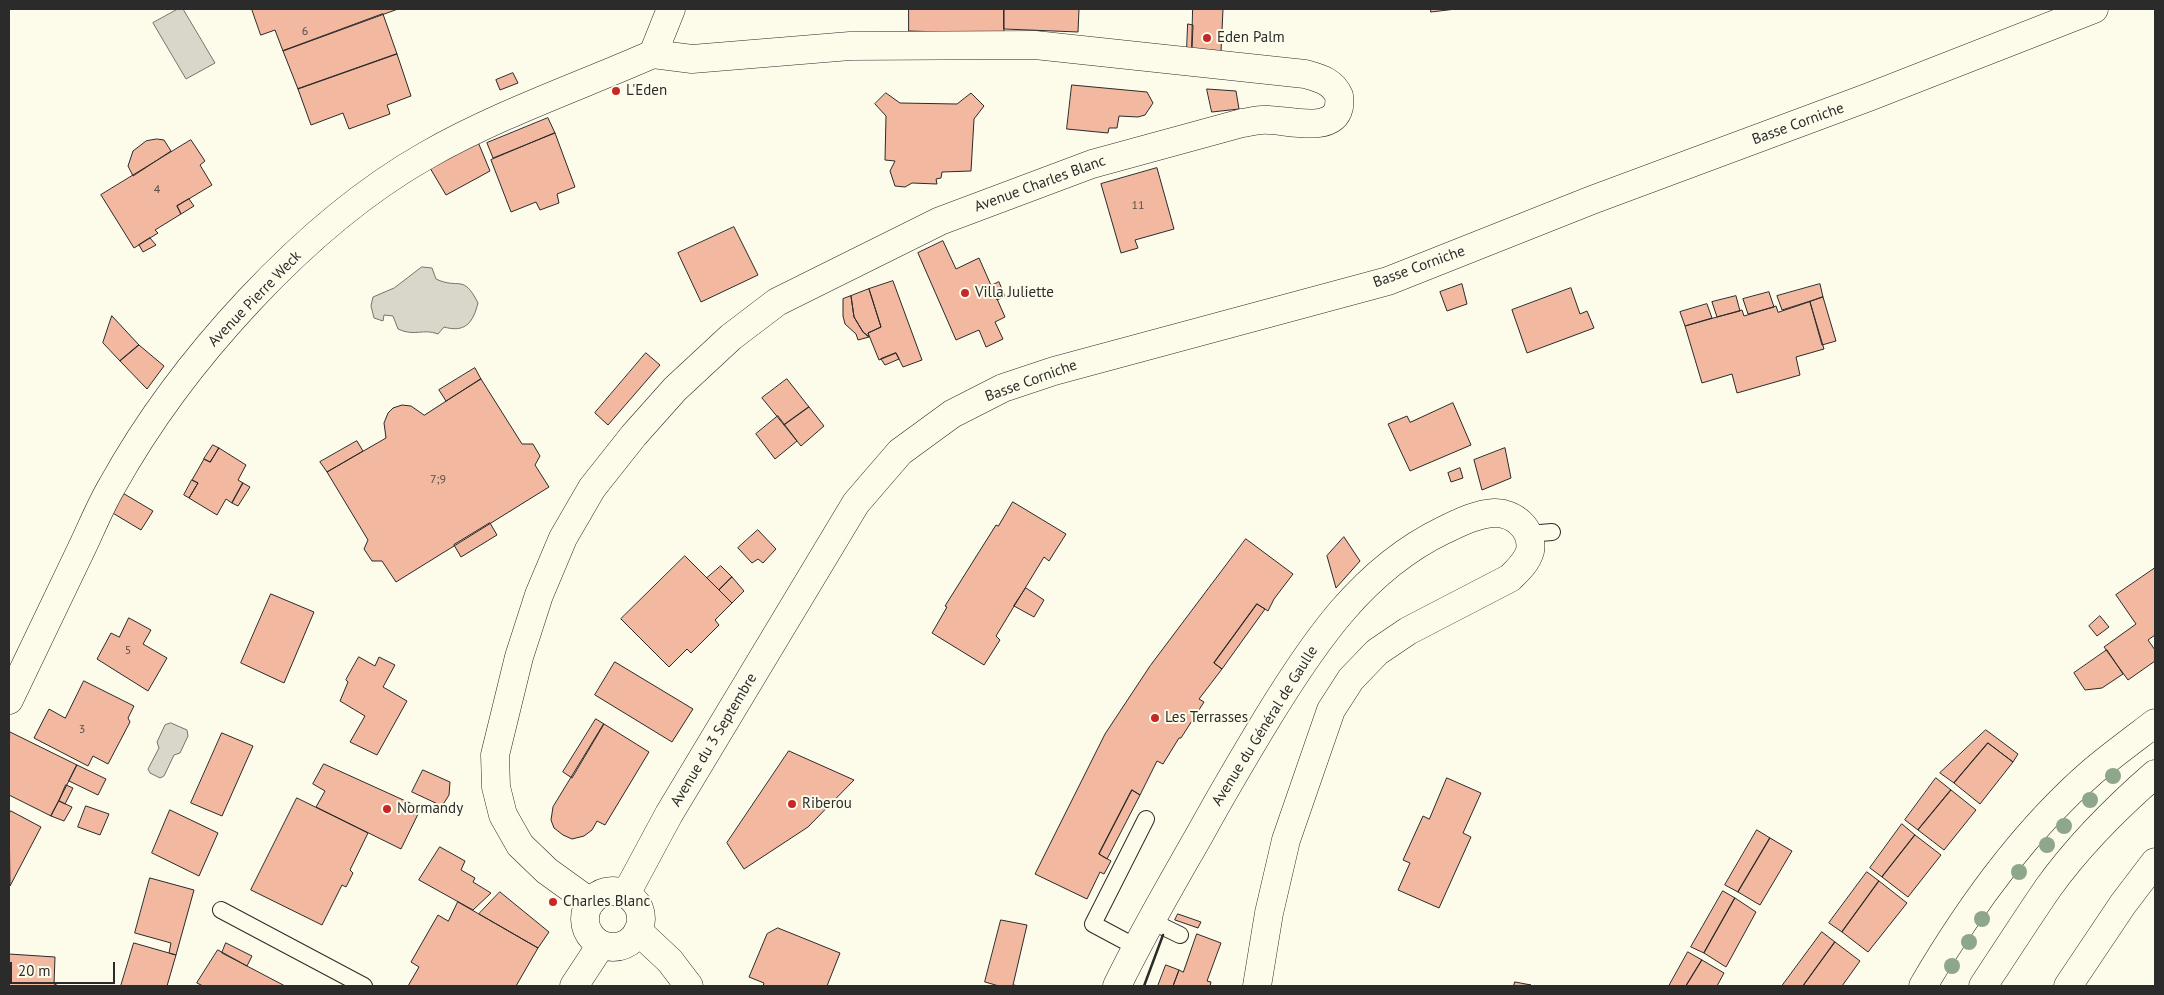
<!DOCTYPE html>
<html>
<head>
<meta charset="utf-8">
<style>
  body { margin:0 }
  #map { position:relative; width:2164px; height:995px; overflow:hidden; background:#fdfbea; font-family:"PT Sans",sans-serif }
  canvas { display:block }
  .frame { position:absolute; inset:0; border:10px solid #2b2b2b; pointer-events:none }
  .scale { position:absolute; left:10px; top:962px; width:105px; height:22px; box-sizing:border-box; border:2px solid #2b2b2b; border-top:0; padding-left:6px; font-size:15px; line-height:18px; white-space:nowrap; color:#2b2b2b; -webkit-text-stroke:4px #fdfbea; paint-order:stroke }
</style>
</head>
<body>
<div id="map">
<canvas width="2164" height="995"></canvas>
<div class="frame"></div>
<div class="scale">20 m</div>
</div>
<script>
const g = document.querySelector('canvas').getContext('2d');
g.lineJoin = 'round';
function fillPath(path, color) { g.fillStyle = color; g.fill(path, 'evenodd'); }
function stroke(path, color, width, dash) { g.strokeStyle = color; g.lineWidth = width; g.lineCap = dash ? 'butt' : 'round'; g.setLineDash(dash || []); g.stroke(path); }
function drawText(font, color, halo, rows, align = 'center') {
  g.font = font + ' "PT Sans",sans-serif'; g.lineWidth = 4; g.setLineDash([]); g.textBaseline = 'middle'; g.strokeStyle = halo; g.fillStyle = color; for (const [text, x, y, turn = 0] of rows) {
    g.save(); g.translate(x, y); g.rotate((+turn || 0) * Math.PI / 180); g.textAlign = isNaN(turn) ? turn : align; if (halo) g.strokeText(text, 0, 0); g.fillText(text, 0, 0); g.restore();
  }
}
const water = new Path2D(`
  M178 9H183L215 63 186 79 153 23Z
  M422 267 432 268 436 279C459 290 463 273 478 303 473 323 465 333 444 327L438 334C423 328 415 337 398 329L393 316 384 315 383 321 374 318 371 306 373 297 394 288Z
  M171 723 187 730 188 736 180 753 174 755 164 776 160 778 150 773 148 769 159 748 157 742 165 725Z`);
fillPath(water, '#d8d7c9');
stroke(water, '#74746e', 1);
const building = new Path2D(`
  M252 9H398L283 51 275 30 261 35Z
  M909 9H1004V34L909 31Z
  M1004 9H1079L1078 32 1004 29Z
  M1193 9H1223L1221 52 1192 49Z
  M1431 9H1456L1431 12Z
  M383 14 397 54 298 89 283 51Z
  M1188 24 1193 25 1192 49H1187Z
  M397 54 411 96 387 105 390 114 349 129 343 113 311 125 298 89Z
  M513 73 518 83 500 90 496 80Z
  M1072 85 1147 92 1153 103 1145 115 1138 117 1119 116 1117 128H1109L1108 133 1067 129Z
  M1207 89 1236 91 1239 109 1212 112Z
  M886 93 900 103 957 104 971 93 984 106 974 119 971 171 942 172 941 178 936 179 937 184 912 183 905 187 895 186 890 171 895 161 885 160 886 116 875 104Z
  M548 118 555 133 493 158 487 143Z
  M555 133 575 187 557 194 559 203 540 210 536 202 511 212 491 160Z
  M157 139 164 140 171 151 133 176 128 166 133 151 146 141Z
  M191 140 205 161 200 165 212 185 177 206 181 214 155 230 158 233 134 248 101 195Z
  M478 142 490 171 446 195 430 168Z
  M1157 168 1174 229 1135 240 1138 248 1121 253 1101 184Z
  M189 199 194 206 181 214 177 206Z
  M734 227 758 275 701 302 678 253Z
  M150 238 156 245 143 252 139 245Z
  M943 241 956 269 979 258 1005 317 995 322 1003 339 986 347 979 330 956 340 918 253Z
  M893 281 922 360 903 367 896 353 879 360 868 333 881 327 869 289Z
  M999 282 1005 296 997 300 991 286Z
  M1462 284 1467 304 1447 311 1440 292Z
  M1820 284 1823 297 1782 310 1777 296Z
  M1571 288 1580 314 1587 311 1594 328 1527 353 1512 310Z
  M869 289 881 327 868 333 869 337 863 332 854 317 851 296Z
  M1769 292 1774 307 1748 314 1743 299Z
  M851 296 854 317 863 332 869 337 858 340 856 334 845 324 843 316V299Z
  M1736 296 1740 311 1717 317 1712 302Z
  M1823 297 1836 341 1822 345 1810 302Z
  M1810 302 1824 349 1796 357 1800 375 1737 393 1732 374 1702 383 1685 326 1742 310 1744 316 1776 306 1778 312Z
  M1707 304 1712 318 1685 326 1680 312Z
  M112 316 139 345 120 361 103 343Z
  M139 345 164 366 147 389 120 361Z
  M646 353 660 365 608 425 595 413Z
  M896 353 899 359 885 365 881 359Z
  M475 368 481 379 446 401 439 390Z
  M481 379 522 444H533L540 456 535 465 549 487 396 582 382 561H372L364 549 368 540 327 472 386 438 384 423 388 413 393 408 402 405 411 406 424 415Z
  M787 379 809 407 784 425 762 398Z
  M1453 403 1471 445 1410 471 1388 424 1407 416 1410 422Z
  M809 407 824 426 801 446 784 425Z
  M778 416 797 441 775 459 756 434Z
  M357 441 363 451 327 472 320 462Z
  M213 445 219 448 210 462 204 459Z
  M219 448 246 465 238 480 243 483 232 503 226 499 217 515 189 498 198 483 192 480 204 459 210 462Z
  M1505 448 1511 478 1482 490 1474 460Z
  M1460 468 1463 478 1451 482 1448 473Z
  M192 480 198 483 189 498 184 495Z
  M243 483 250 487 238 506 232 503Z
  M121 492 153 511 141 530 111 512Z
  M1013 502 1066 534 1049 561 1044 557 996 636 1000 640 984 665 932 633 947 607 945 606 996 525 998 526Z
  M490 523 497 535 461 557 454 545Z
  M758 530 776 549 763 563 758 559 752 563 738 548Z
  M1344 537 1360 561 1336 588 1327 556Z
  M1246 539 1293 574 1274 599 1268 611 1257 604 1214 663 1222 669 1199 699 1204 702 1181 738H1179L1163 764 1157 761 1140 795 1132 790 1099 854 1111 861 1104 874 1100 872 1087 899 1035 874 1105 734 1150 666Z
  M685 556 732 603 715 620 719 625 691 653 687 649 669 667 621 619Z
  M721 566 732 577 719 590 707 578Z
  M2155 568V635L2148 640 2155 650V661L2128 680 2104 647 2136 624 2116 595Z
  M732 577 744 591 732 603 719 590Z
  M1026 588 1044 600 1034 617 1014 606Z
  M271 594 314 612 284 683 241 663Z
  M1257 604 1265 609 1222 669 1214 663Z
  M2100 616 2109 627 2097 636 2089 626Z
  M129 618 151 630 143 644 167 658 148 691 97 659 111 633 119 637Z
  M2107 650 2123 674 2102 688 2085 690 2074 673Z
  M359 657 375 666 379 657 395 665 383 687 407 701 377 755 350 742 365 716 340 701 348 682 346 680Z
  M615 662 693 709 672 742 595 695Z
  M84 681 134 706 128 718 130 722 108 764 93 756 88 766 34 738 49 709 65 718Z
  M596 719 604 724 572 778 563 772Z
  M604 724 649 752 605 825 597 821 592 830 584 836 572 839 563 835 554 828 551 820 553 807Z
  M1986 730 2018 754 2013 762 1988 743 1954 783 1940 773Z
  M10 732 77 765 51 816 9 795Z
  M222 733 253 746 222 816 191 803Z
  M1988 743 2013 762 1980 804 1954 783Z
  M789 751 854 780 808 827 744 869 727 843Z
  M324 764 421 808 401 849 316 807 325 791 313 784Z
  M77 765 106 779 98 795 69 781Z
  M423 770 450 782 449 795 442 806 412 792Z
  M1447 778 1481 793 1463 833 1471 837 1439 908 1398 890 1410 863 1403 860 1423 816 1429 819Z
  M1936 778 1951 790 1918 830 1905 820Z
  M66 785 73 788 65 804 59 801Z
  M1132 790 1140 795 1107 859 1099 854Z
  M1951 790 1976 810 1944 850 1918 830Z
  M297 798 368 833 350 870 353 873 346 887 342 885 322 925 251 890Z
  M59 801 72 807 64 821 51 816Z
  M86 806 109 814 100 835 78 827Z
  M170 810 218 833 199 876 152 853Z
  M11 811 41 827 10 886 9 814Z
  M1902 824 1915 835 1882 877 1870 868Z
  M1757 830 1770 838 1738 892 1725 885Z
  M1915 835 1941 855 1908 897 1882 877Z
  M1770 838 1792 851 1760 905 1738 892Z
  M440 847 465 861 461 870 475 878 473 882 491 893 473 910 419 880Z
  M1867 872 1879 881 1842 932 1829 923Z
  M150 878 194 890 176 955 169 953 171 943 135 933Z
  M1879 881 1907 903 1868 952 1842 932Z
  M1723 891 1735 898 1704 953 1691 947Z
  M500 892 549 932 538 948 479 914Z
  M1735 898 1756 912 1726 967 1704 953Z
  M458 902 538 948 516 986H408L419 967 411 962 438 915 448 921Z
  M1178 914 1201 922 1198 928 1175 920Z
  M1001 920 1027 925 1013 985 1020 986H999L985 982Z
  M778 928 840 953 827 986H763L764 983 749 977 767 934Z
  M1822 932 1835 942 1803 986H1782Z
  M1197 934 1221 943 1207 981 1211 982 1210 986H1173L1179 970 1183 972Z
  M1835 942 1860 961 1842 986H1803Z
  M134 943 176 955 167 986H121Z
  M226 943 252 956 247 966 222 953Z
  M218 950 247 966 285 986H203L197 983Z
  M1688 952 1702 960 1686 986H1669Z
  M9 954 55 957 54 984 59 986H9Z
  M1702 960 1724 973 1717 986H1686Z
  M1166 965 1179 970 1173 986H1158Z
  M1515 982 1531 985 1514 986Z`);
fillPath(building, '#f2b8a0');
stroke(building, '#2b2b2b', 1);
const service = new Path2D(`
  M1528 534 1552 532
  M221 910 364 986
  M1149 920 1180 935
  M1136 947 1093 924 1146 819`);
const minor = new Path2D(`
  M653 54 671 9
  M9 700C32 652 55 603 79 554 90 532 99 508 112 486 180 363 305 224 427 155 499 114 578 87 653 54
  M590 902 547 871 520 845 503 815 496 787 495 755 519 657 539 595 563 538 592 488 634 435 675 389 731 337 777 302 940 221 1092 164 1242 123C1250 122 1260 119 1269 120 1287 120 1333 134 1339 107 1339 103 1340 100 1339 96 1333 81 1319 78 1305 74L1035 45 850 46 692 59 653 54`);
const tertiary = new Path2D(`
  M638 931 670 961 689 986
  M1117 986C1142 934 1171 885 1200 834 1222 794 1245 755 1268 717 1314 642 1363 569 1444 530 1459 523 1476 514 1494 513 1513 512 1534 529 1530 551 1527 562 1518 570 1510 578L1408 631 1377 652 1351 679 1331 710 1286 840 1269 913 1257 986
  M2068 986 2123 904 2155 862`);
const secondary = new Path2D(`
  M585 919a28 28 0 1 1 56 0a28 28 0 1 1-56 0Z
  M626 894 669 814 856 503 900 452 952 414 1003 388 1054 371 1388 281 1592 200 1869 97 2094 9
  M574 986 601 945`);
const primary = new Path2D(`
  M1923 986C1968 909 2024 831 2092 772 2112 755 2134 739 2155 723
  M1983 986C2005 953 2026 920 2048 888 2078 846 2116 808 2155 774`);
stroke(service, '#2b2b2b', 18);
stroke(minor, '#2b2b2b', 29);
stroke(tertiary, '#2b2b2b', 29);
stroke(secondary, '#2b2b2b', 29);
stroke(primary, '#2b2b2b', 29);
stroke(service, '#fdfbea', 16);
stroke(minor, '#fdfbea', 28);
stroke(tertiary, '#fdfbea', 28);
stroke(secondary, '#fdfbea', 28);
stroke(primary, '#fdfbea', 28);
stroke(new Path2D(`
  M1144 986 1163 935`), '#2b2b2b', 2.5);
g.fillStyle = '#8ea78a';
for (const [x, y] of [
  [2113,776],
  [2090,800],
  [2064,826],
  [2047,845],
  [2019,872],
  [1982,919],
  [1969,942],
  [1952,966]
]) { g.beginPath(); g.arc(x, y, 8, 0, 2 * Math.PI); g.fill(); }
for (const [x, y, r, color] of [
  [1207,38,5,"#c62828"],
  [616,91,5,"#c62828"],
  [965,293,5,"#c62828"],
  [1155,718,5,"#c62828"],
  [792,804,5,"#c62828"],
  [387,809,5,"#c62828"],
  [553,902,5,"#c62828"]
]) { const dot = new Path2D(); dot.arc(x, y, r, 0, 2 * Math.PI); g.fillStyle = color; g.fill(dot); stroke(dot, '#fdfbea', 2); }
drawText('12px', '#5d4e48', null, [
  ["6",305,32],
  ["4",157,190],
  ["11",1138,206],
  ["7;9",438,480],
  ["5",128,651],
  ["3",82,730]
]);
drawText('15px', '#2b2b2b', '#fdfbea', [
  ["Eden Palm",1217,38],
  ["L'Eden",626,91],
  ["Villa Juliette",975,293],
  ["Les Terrasses",1165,718],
  ["Riberou",802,804],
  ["Normandy",397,809],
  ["Charles Blanc",563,902]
], 'left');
drawText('15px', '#2b2b2b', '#fdfbea', [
  ["Basse Corniche",1798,124,-20],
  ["Avenue Charles Blanc",1040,184,-20],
  ["Basse Corniche",1419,267,-20],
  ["Avenue Pierre Weck",255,299,-46],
  ["Basse Corniche",1031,381,-20],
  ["Avenue du Général de Gaulle",1265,726,-58],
  ["Avenue du 3 Septembre",714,740,-59]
]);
</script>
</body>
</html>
